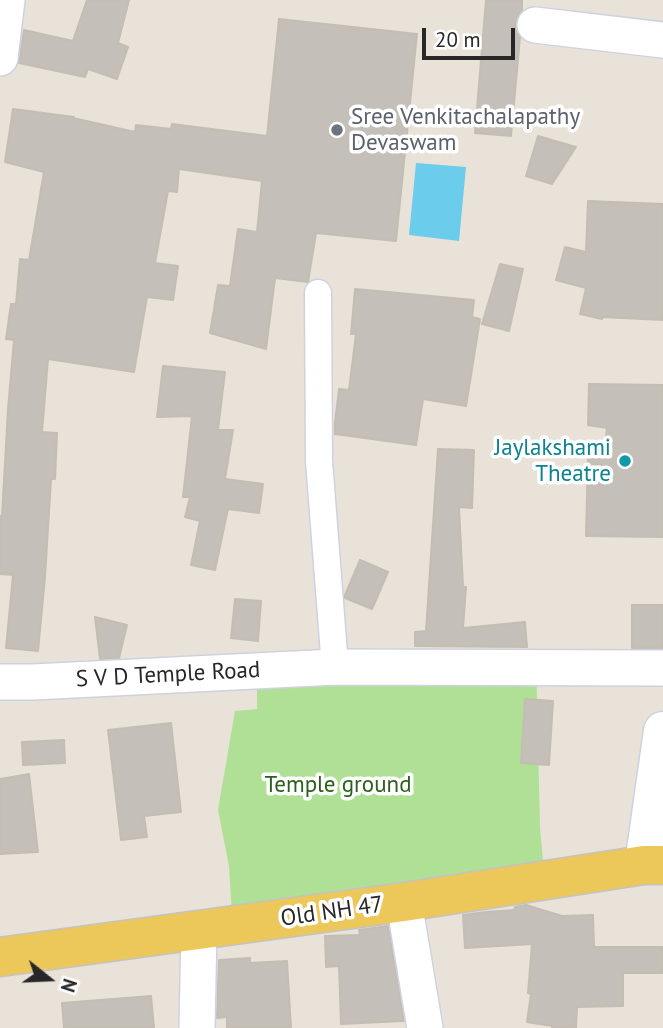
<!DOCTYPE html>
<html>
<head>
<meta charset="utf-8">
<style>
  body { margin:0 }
  #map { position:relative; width:663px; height:1028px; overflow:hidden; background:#e9e2d8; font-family:"PT Sans",sans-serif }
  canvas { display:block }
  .north { position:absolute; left:14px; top:944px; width:70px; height:70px; -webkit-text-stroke:5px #fff; paint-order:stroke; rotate:108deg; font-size:19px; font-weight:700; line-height:28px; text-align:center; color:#272727 }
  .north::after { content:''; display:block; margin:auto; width:24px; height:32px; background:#272727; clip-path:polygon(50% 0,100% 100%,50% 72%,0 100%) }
  .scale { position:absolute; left:422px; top:28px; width:93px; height:32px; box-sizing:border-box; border:4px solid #272727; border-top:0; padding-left:9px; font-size:21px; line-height:24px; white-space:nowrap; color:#272727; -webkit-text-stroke:5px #fff; paint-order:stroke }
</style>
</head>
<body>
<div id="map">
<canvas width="663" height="1028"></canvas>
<div class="north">N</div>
<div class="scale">20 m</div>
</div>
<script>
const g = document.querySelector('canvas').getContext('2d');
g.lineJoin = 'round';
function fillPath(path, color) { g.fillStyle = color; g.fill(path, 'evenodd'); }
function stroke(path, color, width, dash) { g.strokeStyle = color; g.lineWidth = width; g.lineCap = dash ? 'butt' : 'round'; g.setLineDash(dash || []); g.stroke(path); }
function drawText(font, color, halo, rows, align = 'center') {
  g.font = font + ' "PT Sans",sans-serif'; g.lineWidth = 7; g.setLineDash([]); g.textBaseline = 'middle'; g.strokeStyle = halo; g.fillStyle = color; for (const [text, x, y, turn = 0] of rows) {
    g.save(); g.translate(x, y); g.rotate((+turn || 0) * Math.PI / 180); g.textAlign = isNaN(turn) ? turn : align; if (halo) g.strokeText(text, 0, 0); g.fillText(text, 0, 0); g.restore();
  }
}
fillPath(new Path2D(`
  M536 660 540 828 544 872 232 914 229 866 218 810 235 711 257 709V679Z`), '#b0e095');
fillPath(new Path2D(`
  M416 163 466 167 459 241 409 235Z`), '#6ccceb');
const building = new Path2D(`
  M87 0H129L118 43 128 47 117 79 88 69 85 77 19 63 24 30 73 41Z
  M486 0H522V11L519 14 515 23 516 32 520 37 511 136 475 133Z
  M279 19 417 34 396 241 316 233 308 282 275 278 266 349 210 333 218 285 230 286 238 229 257 232 262 181 179 169 177 192 168 191 155 263 178 266 173 300 147 297 134 372 48 359 42 432 57 433 55 479H51L45 577 38 651 6 648 13 575 0 574V516H2L8 409 14 340 6 339 11 304H16L20 259 29 260 44 172 5 162 13 109 74 117 73 118 135 132 136 125 171 129 172 124 267 136Z
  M538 136 576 147 552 184 526 176Z
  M588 201 663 204V320L602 317V319L580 314 586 288 556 280 565 247 586 252Z
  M500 264 523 269 509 331 482 324Z
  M355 289 474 300 472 317 480 319 466 406 423 399 416 445 335 434V422L339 389 349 390 356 334H351Z
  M163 366 225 372 218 430H233L225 479 263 484 259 513 228 509 215 570 191 565 200 521 185 517 190 497H183L192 416 157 417Z
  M589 384 663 385V537L586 536 588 454 604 455 607 428 588 425Z
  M438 449 474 450 472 508 459 507 463 587H466L463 628 525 622 527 647 415 646V632L426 631Z
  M360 560 388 572 372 609 345 598V595Z
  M235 599 261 601 258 641 231 638Z
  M632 605H663V648H632Z
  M95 617 127 625 119 658 100 659Z
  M525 699 553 701 549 765 521 763Z
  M171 723 181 812 144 816 147 837 121 840 108 730Z
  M64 740 65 763 23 765 22 742Z
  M29 774 38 852 0 854V779Z
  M526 905 562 916 593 915 594 947H663V973H623V1006L577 1007 576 1028H552V1026L527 1022 531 994 528 993 532 944 465 948 463 915 486 912 514 910 515 907Z
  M388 926 404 1021 341 1024 339 966 326 967 325 936 360 935 359 930Z
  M250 958V963L287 961 291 1028H227V1017L217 1018 219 960Z
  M151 996 154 1028H64L62 1003Z`);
fillPath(building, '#c4bfb8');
stroke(building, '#c4bdb2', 2);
const pedestrian = new Path2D(`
  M318 293 319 461 335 667`);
const minor = new Path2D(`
  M535 25 663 40
  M0 58 7 0
  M0 682H33L335 667 663 668
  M404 902 425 1028
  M197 1028 199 930`);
const secondary = new Path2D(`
  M644 865 663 731`);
const primary = new Path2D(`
  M0 957 404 902 644 865H663`);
stroke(pedestrian, '#ced2e0', 29);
stroke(minor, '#ced2e0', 38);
stroke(secondary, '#ced2e0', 41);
stroke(primary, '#c3c3c3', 41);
stroke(pedestrian, '#fff', 26);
stroke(minor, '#fff', 35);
stroke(secondary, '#fff', 38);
stroke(primary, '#ecc75a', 38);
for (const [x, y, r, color] of [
  [337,130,7,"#6b7280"],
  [625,461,7,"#0f9aa8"]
]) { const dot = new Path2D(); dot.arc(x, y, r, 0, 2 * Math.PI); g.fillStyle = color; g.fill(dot); stroke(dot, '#fff', 2.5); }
drawText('23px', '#5b616d', '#fff', [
  ["Sree Venkitachalapathy",351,117],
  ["Devaswam",351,143]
], 'left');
drawText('23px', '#0d838f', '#fff', [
  ["Jaylakshami",611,448],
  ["Theatre",611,474]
], 'right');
drawText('23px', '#272727', '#fff', [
  ["S V D Temple Road",168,675,-3],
  ["Old NH 47",332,912,-8]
]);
drawText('23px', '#2a601a', '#fff', [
  ["Temple ground",338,785]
]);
</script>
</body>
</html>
